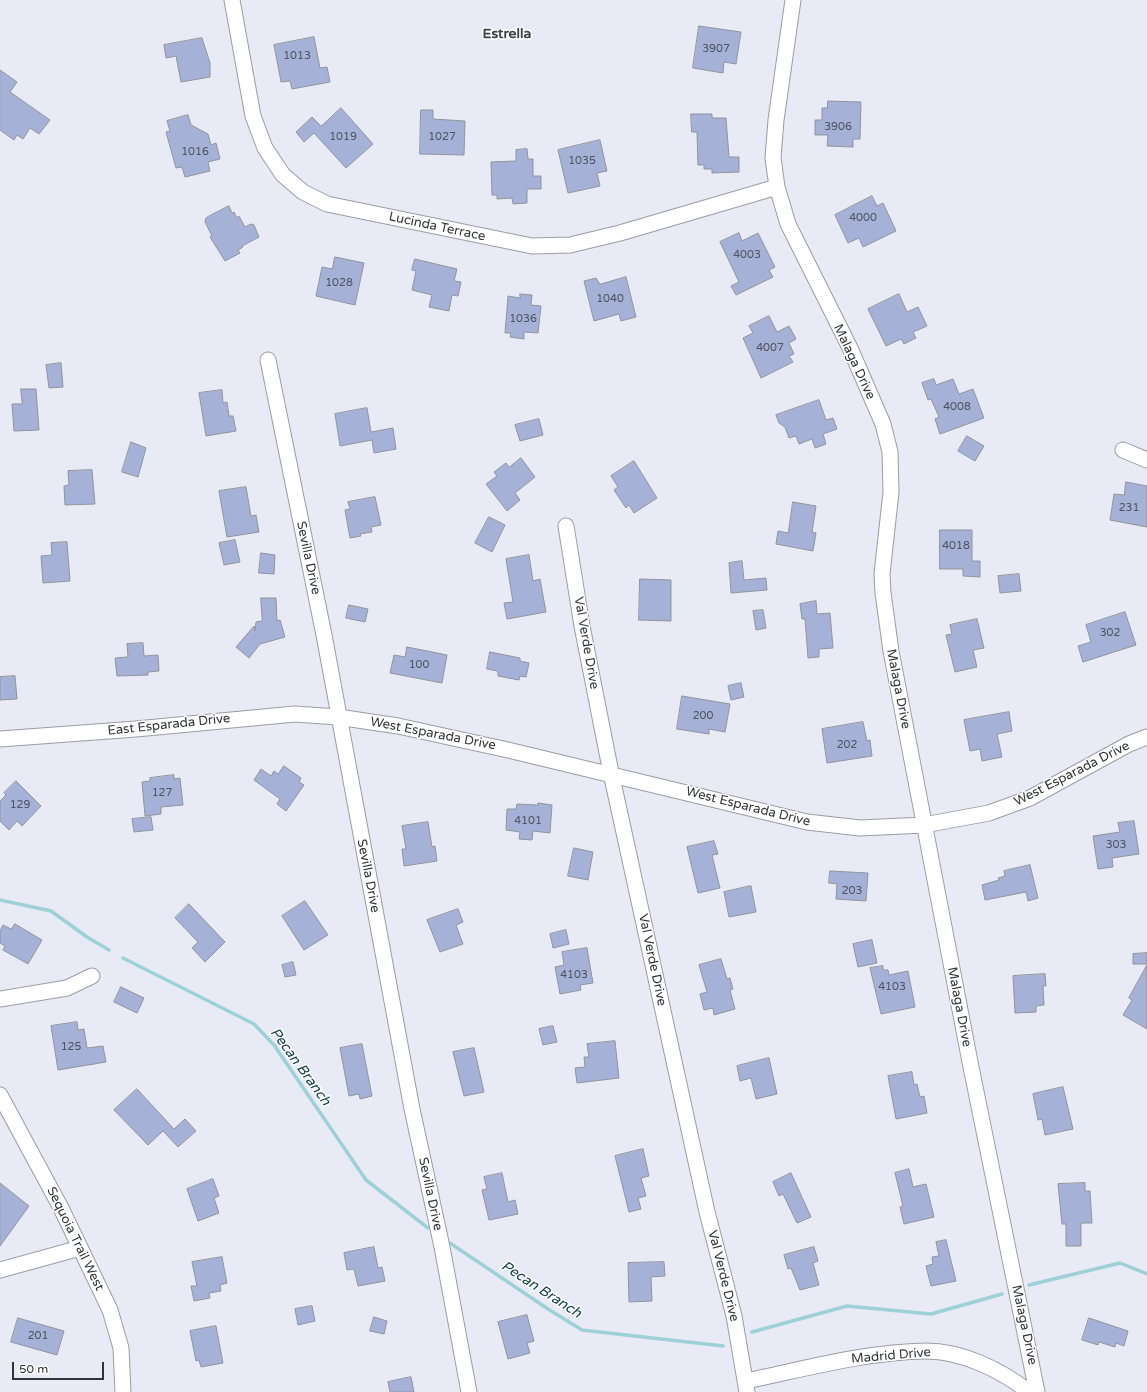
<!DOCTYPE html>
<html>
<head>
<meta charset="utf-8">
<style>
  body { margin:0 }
  #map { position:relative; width:1147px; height:1392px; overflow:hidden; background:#e8ebf5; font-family:"Varela Round",sans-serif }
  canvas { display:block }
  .scale { position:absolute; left:12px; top:1362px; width:92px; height:18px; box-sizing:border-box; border:2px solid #323337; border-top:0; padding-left:5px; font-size:12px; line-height:14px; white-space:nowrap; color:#323337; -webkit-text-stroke:3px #fff; paint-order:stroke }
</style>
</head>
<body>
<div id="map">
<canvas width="1147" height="1392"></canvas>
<div class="scale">50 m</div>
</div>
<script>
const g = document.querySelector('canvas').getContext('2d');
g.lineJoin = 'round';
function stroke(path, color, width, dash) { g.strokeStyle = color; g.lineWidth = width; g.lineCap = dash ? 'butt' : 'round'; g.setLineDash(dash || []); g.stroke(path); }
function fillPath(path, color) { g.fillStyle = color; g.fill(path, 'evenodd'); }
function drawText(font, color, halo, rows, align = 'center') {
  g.font = font + ' "Varela Round",sans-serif'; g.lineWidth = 3; g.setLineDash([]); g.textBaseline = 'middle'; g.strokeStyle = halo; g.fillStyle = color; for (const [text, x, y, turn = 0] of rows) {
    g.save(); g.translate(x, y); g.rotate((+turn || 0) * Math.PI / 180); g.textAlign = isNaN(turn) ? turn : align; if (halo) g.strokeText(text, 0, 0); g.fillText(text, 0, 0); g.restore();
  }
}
stroke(new Path2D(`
  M0 900 51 911 87 937 109 950
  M123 958 254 1024 274 1045 366 1180 428 1228
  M450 1243 548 1309 582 1330 723 1346
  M1029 1285 1120 1263 1147 1274
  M752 1332 847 1306 931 1314 1002 1294`), '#9dd1d7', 3.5);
const building = new Path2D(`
  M699 26 741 32 736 64 724 62 723 73 693 68Z
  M314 37 320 68 327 67 330 82 292 89 290 81 281 82 274 45Z
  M202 38 210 63V77L181 82 176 56 166 58 164 45Z
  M0 70 17 82 10 92 50 120 39 134 30 128 23 139 17 135 14 140 0 130Z
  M828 101 861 102 860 139H853V147L827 146 828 135H815V120H822V108H827Z
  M341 108 373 144 346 168 314 133 304 142 296 132 312 117 321 126Z
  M421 110H433V119L465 121 464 155 420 154Z
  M691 114H712V118H726L729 157H739V172L712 173V169H704V165H698L697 132H692Z
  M188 115 191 125 208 134 211 145 216 143 220 159 208 162 210 171 185 177 182 167 176 168 166 132 170 131 167 121Z
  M600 140 607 171 597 173 600 186 568 193 558 150Z
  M527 149 528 159H533V176H541V189H527V203L513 204 512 198 497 199V195H492L491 162 516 161V150Z
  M872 196 877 206 883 203 896 231 863 247 859 238 848 243 835 215Z
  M229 206 232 213 234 212 237 218 239 216 245 227 251 224 254 225 259 237 242 246 243 247 238 250 240 253 225 261 210 237 212 236 205 222 206 218Z
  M739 233 742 241 758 233 775 267 769 270 773 277 736 295 731 286 739 282 720 242Z
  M335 257 364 263 355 305 316 296 322 267 332 269Z
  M415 259 457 269 454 281 461 282 458 296 452 295 449 311 429 307 432 295 412 290 416 271 412 270Z
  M626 277 636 317 621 321 619 314 594 321 584 281 596 278 600 284Z
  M520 294 532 295 531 305 541 306 538 333 524 332V339L510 337 511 333H505L508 296 520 298Z
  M899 294 907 312 918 307 927 326 913 332 916 338 904 344 901 339 886 346 868 309Z
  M769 316 777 332 789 326 796 339 789 343 794 354 789 356 793 362 761 378 743 338 753 333 749 326Z
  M61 363 63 387 49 388 46 365Z
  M934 379 936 385 953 379 959 394 973 389 984 418 940 434 935 419 939 417 931 399 928 400 922 383Z
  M21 389H36L39 430 14 431 12 404H22Z
  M222 390 223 403 227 402 229 416H233L236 431 206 436 199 393Z
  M819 400 826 420 833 418 837 429 823 434 826 444 815 448 812 439 799 444 796 436 789 438 785 427 779 423 776 415Z
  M367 408 371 432 393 428 396 449 374 453 372 440 340 446 335 414Z
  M539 419 543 435 520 441 515 425Z
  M967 436 984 446 975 461 958 451Z
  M131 442 146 448 138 477 122 472Z
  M521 458 535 477 515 493 520 500 507 511 486 484 497 476 494 472 506 463 509 467Z
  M634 461 657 498 634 513 629 505 626 508 614 490 618 487 611 476Z
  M92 470 95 504 65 505 64 486 69 485 68 471Z
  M1126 482 1147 486V527L1110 520 1114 494 1124 495Z
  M246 487 251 516 256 515 259 532 227 537 219 491Z
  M375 497 381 525 371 527 372 532 360 534 361 536 350 538 345 510 350 509 348 502Z
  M793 502 816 506 812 532 816 533 813 551 776 544 778 531 788 533Z
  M489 517 505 525 492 552 475 543Z
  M940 530H972V561H980V577L963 576V569H940Z
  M235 540 240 562 224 565 219 543Z
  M67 542 70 581 43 583 41 556 52 555 51 543Z
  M261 553 275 555 274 574 259 573Z
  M529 555 533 581 540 579 546 612 507 619 504 603 513 602 506 559Z
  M742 561 744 580 766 578 767 590 731 593 729 563Z
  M1019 574 1021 591 1000 593 998 576Z
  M640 579 671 580V621L639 620Z
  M261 598H276L277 621 280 620 285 637 260 644 249 658 236 647 254 626 255 631 256 622 262 621Z
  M816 601 817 614 830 613 833 648 819 649V657L808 658 805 619H802L800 604Z
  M349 605 368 609 365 622 346 618Z
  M763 610 766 628 756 630 753 611Z
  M1125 612 1136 645 1083 662 1078 646 1091 642 1086 625Z
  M977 619 984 648 973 650 977 667 955 672 946 635 952 634 950 625Z
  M143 643 144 656 158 655 159 671 148 672V675L117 676 115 658 128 657 127 644Z
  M407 647 447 655 442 683 390 673 394 655 405 657Z
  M490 652 520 658V661L529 663 526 677 520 676 519 680 498 676V671L487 669Z
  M15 676 17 699 0 700V677Z
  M741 683 744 697 731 700 728 686Z
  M682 696 730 704 725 732 709 729V734L677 729Z
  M1009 712 1012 731 997 734 1002 757 982 761 980 749 970 751 964 720Z
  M863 722 867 741 870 740 872 756 827 763 822 729Z
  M284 766 301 778 299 782 304 785 286 811 277 804 280 799 254 780 261 769 271 776 274 771 278 774Z
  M174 775V779L180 778 183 805 161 807V814L145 816 142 782 150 781V778Z
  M16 781 41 806 22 826 17 821 9 830 0 821V801L6 795 4 793Z
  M538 803 552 805 550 833 533 831 532 840 519 839 520 832 506 830 507 809H516L517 804 538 805Z
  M151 817 153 830 134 832 132 819Z
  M1134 821 1139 854 1112 858 1113 867 1098 869 1093 836 1120 832 1118 823Z
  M428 822 432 847 435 846 437 861 404 866 402 849H406L402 826Z
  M714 841 718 854 712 855 720 888 698 893 687 847Z
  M574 848 593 852 588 880 568 876Z
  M1030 865 1038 898 1028 901 1026 892 985 900 982 885 999 880 998 878 1005 876 1004 871Z
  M830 871 868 873 866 901 836 899 837 884 829 883Z
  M751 886 756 912 729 917 724 892Z
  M305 901 328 935 304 950 282 916Z
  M189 904 225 942 205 962 192 948 198 942 175 918Z
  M458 909 463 922 456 925 463 944 440 952 427 920Z
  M15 924 42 940 28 964 3 950 5 946 0 943V931L3 925 11 929Z
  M566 930 569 944 553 948 550 934Z
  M872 940 877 963 858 967 853 944Z
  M587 948 593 983 580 985 581 990 560 994 555 967 564 965 562 952Z
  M1147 953V964H1133V954Z
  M721 959 727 979 730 978 733 989 730 990 735 1009 714 1015 713 1008 704 1010 700 994 707 992 699 965Z
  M293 962 296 975 285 977 282 965Z
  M1147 965V1029L1123 1015 1132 1000 1129 998Z
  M883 966V970H888L889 975 908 971 915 1007 881 1014 870 968Z
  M1045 974 1046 986H1043L1044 1005 1036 1006V1012L1015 1013 1013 976Z
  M121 987 144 998 137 1013 114 1002Z
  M77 1022 78 1030 84 1029 87 1048 103 1046 106 1062 58 1070 51 1026Z
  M553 1026 557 1042 543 1045 539 1029Z
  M615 1041 619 1078 577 1083 575 1068 585 1067 584 1057H589L587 1044Z
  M362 1044 372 1096 360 1099 359 1094 349 1096 340 1048Z
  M474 1048 484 1092 464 1096 453 1052Z
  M769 1058 777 1094 756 1099 751 1078 740 1081 737 1066Z
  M912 1072 914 1085 917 1084 920 1097 924 1096 927 1113 896 1119 888 1076Z
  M1063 1087 1073 1129 1045 1135 1042 1119 1038 1120 1033 1094Z
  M137 1089 174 1129 185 1119 196 1131 178 1147 163 1131 148 1145 114 1110Z
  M643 1149 649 1176 641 1178 646 1196 638 1198 641 1209 629 1212 615 1156Z
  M909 1169 913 1187 926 1184 934 1217 904 1224 900 1207 903 1206 895 1173Z
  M502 1173 508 1202 515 1200 518 1214 489 1220 482 1190 487 1189 484 1177Z
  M791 1173 811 1217 797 1223 783 1194 779 1196 773 1182Z
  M213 1179 219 1196 214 1198 219 1213 198 1221 187 1189Z
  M0 1183 29 1206 0 1246Z
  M1085 1183V1191H1090L1092 1223H1081V1246H1066V1224H1062L1058 1184Z
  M946 1240 956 1281 931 1286 926 1266 933 1264 932 1257 939 1256 936 1242Z
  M374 1247 378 1268 382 1267 385 1281 358 1286 354 1269 347 1270 344 1253Z
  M814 1247 818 1261 813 1263 819 1285 800 1290 791 1268 788 1269 784 1255Z
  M222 1257 227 1283 220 1285 221 1291 209 1293 210 1298 194 1301 191 1286H197L192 1262Z
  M664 1262 665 1276 651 1277 652 1301 629 1302 628 1263Z
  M312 1306 315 1321 298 1325 295 1309Z
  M527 1315 534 1341 527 1343 530 1353 508 1359 498 1322Z
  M374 1317 387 1321 384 1334 370 1331Z
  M18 1318 64 1331 57 1355 11 1342Z
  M1089 1318 1128 1331 1124 1346 1116 1343 1115 1347 1099 1342 1098 1345 1082 1340Z
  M216 1326 223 1363 201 1367 199 1360 196 1361 190 1331Z
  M411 1377 414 1392H390L388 1382Z`);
fillPath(building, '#a5b1d6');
stroke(building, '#91949c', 1);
const minor = new Path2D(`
  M232 0 253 116 265 148 283 175 303 192 327 204 532 246 570 245 620 233 777 187
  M793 0 776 120 773 158 777 187 788 224 850 348 883 424 890 452 891 492 882 574 883 593 891 651 970 1062 1037 1392
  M268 360 324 635 412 1109 442 1247 469 1392
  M1123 450 1147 460
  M566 526 582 626 611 773 707 1212 734 1316 747 1392
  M0 739 136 729 295 714 338 717 398 726 508 750 807 822 860 828 924 825 989 813 1030 798 1129 744 1147 737
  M0 999 67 988 92 976
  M0 1095 61 1208 110 1310 121 1348 123 1392
  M0 1270 80 1248
  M745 1381C805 1369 865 1352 926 1351 962 1351 1001 1370 1029 1392`);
stroke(minor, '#9a9da5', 17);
stroke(minor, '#fff', 15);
drawText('11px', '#4f525f', null, [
  ["3907",716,49],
  ["1013",297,56],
  ["3906",838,127],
  ["1019",343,137],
  ["1027",442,137],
  ["1016",195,152],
  ["1035",582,161],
  ["4000",863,218],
  ["4003",747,255],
  ["1028",339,283],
  ["1040",610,299],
  ["1036",523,319],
  ["4007",770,348],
  ["4008",957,407],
  ["231",1129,508],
  ["4018",956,546],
  ["302",1110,633],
  ["100",419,665],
  ["200",703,716],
  ["202",847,745],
  ["127",162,793],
  ["129",20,805],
  ["4101",528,821],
  ["303",1116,845],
  ["203",852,891],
  ["4103",574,975],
  ["4103",892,987],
  ["125",71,1047],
  ["201",38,1336]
]);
drawText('13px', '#323337', '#fff', [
  ["Lucinda Terrace",437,227,12],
  ["Malaga Drive",854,362,65],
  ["Sevilla Drive",308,558,78],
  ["Val Verde Drive",586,643,80],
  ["Malaga Drive",898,689,79],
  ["East Esparada Drive",169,725,-6],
  ["West Esparada Drive",433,734,11],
  ["West Esparada Drive",1072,774,-27],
  ["West Esparada Drive",748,807,14],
  ["Sevilla Drive",368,876,79],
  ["Val Verde Drive",652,960,78],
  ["Malaga Drive",959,1007,79],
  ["Sevilla Drive",430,1194,78],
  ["Sequoia Trail West",75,1239,64],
  ["Val Verde Drive",723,1276,76],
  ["Malaga Drive",1024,1325,78],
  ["Madrid Drive",891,1356,-5]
]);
drawText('bold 14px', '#3e4148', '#fff', [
  ["Estrella",507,34]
]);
drawText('italic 14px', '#124247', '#fff', [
  ["Pecan Branch",300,1067,54],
  ["Pecan Branch",541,1290,33]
]);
</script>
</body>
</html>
